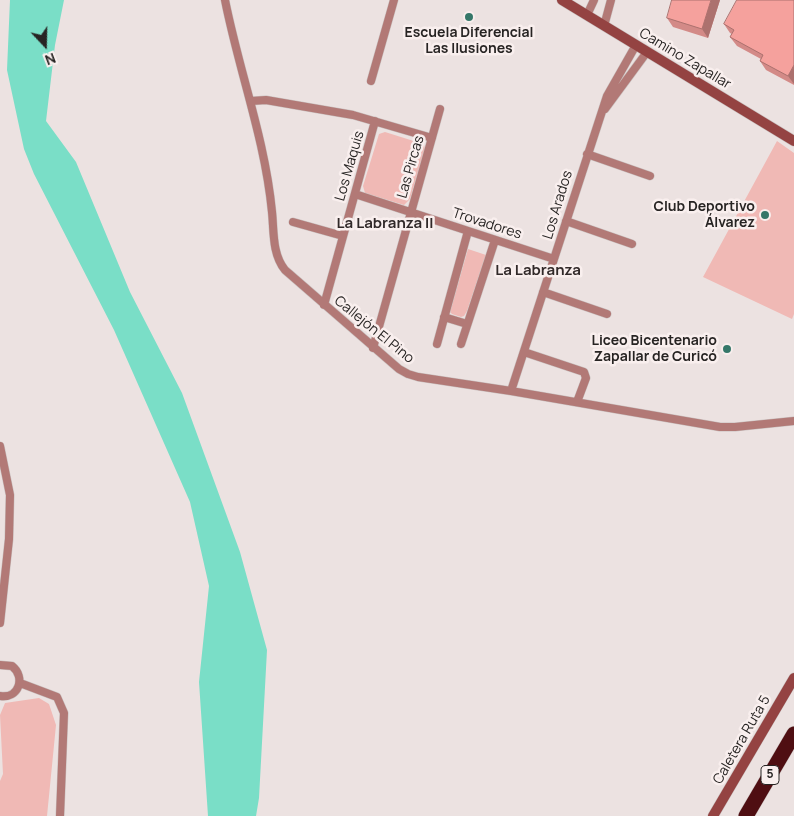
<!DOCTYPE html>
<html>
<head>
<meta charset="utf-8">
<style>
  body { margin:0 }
  #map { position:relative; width:794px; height:816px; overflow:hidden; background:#ece2e1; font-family:Manrope,sans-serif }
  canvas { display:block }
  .north { position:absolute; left:20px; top:20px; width:50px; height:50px; -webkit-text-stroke:4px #f9efee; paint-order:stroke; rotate:159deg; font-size:14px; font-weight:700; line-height:20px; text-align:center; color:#272423 }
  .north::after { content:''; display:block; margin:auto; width:18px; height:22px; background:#272423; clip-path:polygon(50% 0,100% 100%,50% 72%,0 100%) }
</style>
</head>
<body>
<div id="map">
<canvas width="794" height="816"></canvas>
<div class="north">N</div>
</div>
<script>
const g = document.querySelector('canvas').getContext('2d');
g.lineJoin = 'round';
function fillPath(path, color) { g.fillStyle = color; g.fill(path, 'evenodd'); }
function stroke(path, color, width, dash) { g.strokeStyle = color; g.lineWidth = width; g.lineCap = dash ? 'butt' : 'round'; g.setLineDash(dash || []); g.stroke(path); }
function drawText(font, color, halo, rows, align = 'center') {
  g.font = font + ' Manrope,sans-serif'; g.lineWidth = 5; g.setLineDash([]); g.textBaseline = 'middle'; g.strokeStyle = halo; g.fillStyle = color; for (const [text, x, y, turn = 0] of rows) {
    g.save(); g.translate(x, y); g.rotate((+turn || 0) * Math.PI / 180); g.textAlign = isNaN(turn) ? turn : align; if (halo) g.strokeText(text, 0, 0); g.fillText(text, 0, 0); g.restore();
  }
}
fillPath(new Path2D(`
  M385 132 420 143 424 145 425 149 410 199 404 205 365 193 363 186 379 134Z
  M777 141 794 153V314L792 319 703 277Z
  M468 249 486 255 467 311 464 316 461 317 452 314 450 312Z
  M39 698 49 704 56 725 47 816H0V781L3 774 0 715 5 703Z`), '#f0b9b5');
fillPath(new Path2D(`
  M10 0H64L55 45 46 121 76 162 130 292 182 393 240 552 267 650 259 798 256 816H208L199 682 209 586 190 502 114 330 34 174 24 149 7 70Z`), '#7adec7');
const street = new Path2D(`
  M225 0C239 71 265 139 272 212 274 231 272 254 285 270L399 369 408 374 418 377 511 391 720 427H735L794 421
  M587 15 594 0
  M604 26 611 0
  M371 81 394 0
  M251 101 266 100 353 115 432 138
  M605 109 647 52
  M587 154 650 176
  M355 194 554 259
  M566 221 632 244
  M293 222 343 236
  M543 292 607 314
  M324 305 375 121
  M444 317 467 324
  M437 344 468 231
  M461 344 495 240
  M373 348 440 109
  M524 352 584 372 586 378 577 402
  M511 391 607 96 636 45
  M0 446 10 495 9 539 0 623
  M0 665 12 666C26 677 19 699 0 696
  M20 683 57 697 64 713 60 816`);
const secondary = new Path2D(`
  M562 0 794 141
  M713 816 794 678`);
const highway = new Path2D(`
  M746 816 794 734`);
stroke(street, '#c9c0bf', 9);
stroke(secondary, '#c9c0bf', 11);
stroke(highway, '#c9c0bf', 16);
stroke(street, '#b27976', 8);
stroke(secondary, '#944342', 10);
stroke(highway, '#4f0e12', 15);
fillPath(new Path2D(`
  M720 0 708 38 673 27 667 18Z
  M794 0V85L766 70 760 61 761 59 737 46 730 37 732 34 730 33 724 24Z`), '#d38a87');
fillPath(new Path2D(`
  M711 0H720L708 38 702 29Z
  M794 65V84L788 76Z`), '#ac716e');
const building = new Path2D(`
  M672 0H711L702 29 667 18Z
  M737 0H794V65L788 76 760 61 763 55 730 37 734 30 724 24Z`);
fillPath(building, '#f5a19d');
stroke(building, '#ac716e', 1);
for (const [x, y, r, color] of [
  [469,17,5,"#357769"],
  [765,215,5,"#357769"],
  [727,349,5,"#357769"]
]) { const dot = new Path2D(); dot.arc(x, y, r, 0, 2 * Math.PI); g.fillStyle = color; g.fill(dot); stroke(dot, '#f9efee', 2); }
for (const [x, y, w] of [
  [770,775,18]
]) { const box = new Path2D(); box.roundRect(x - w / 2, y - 9.5, w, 19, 4); g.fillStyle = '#f9efee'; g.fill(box); stroke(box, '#272423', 1); }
drawText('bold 12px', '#272423', null, [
  ["5",770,775]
]);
drawText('bold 14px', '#272423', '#f9efee', [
  ["Escuela Diferencial",469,33,"center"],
  ["Las Ilusiones",469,49,"center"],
  ["Club Deportivo",755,207],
  ["Álvarez",755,223],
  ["Liceo Bicentenario",717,341],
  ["Zapallar de Curicó",717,357]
], 'right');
drawText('14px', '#272423', '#f9efee', [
  ["Camino Zapallar",685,59,31],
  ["Los Maquis",350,166,-74],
  ["Las Pircas",411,167,-74],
  ["Los Arados",558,205,-73],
  ["Trovadores",487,224,18],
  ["Callejón El Pino",374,330,39],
  ["Caletera Ruta 5",742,740,-60]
]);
drawText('bold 15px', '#312929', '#f9efee', [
  ["La Labranza II",385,224],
  ["La Labranza",538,271]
]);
</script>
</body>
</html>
